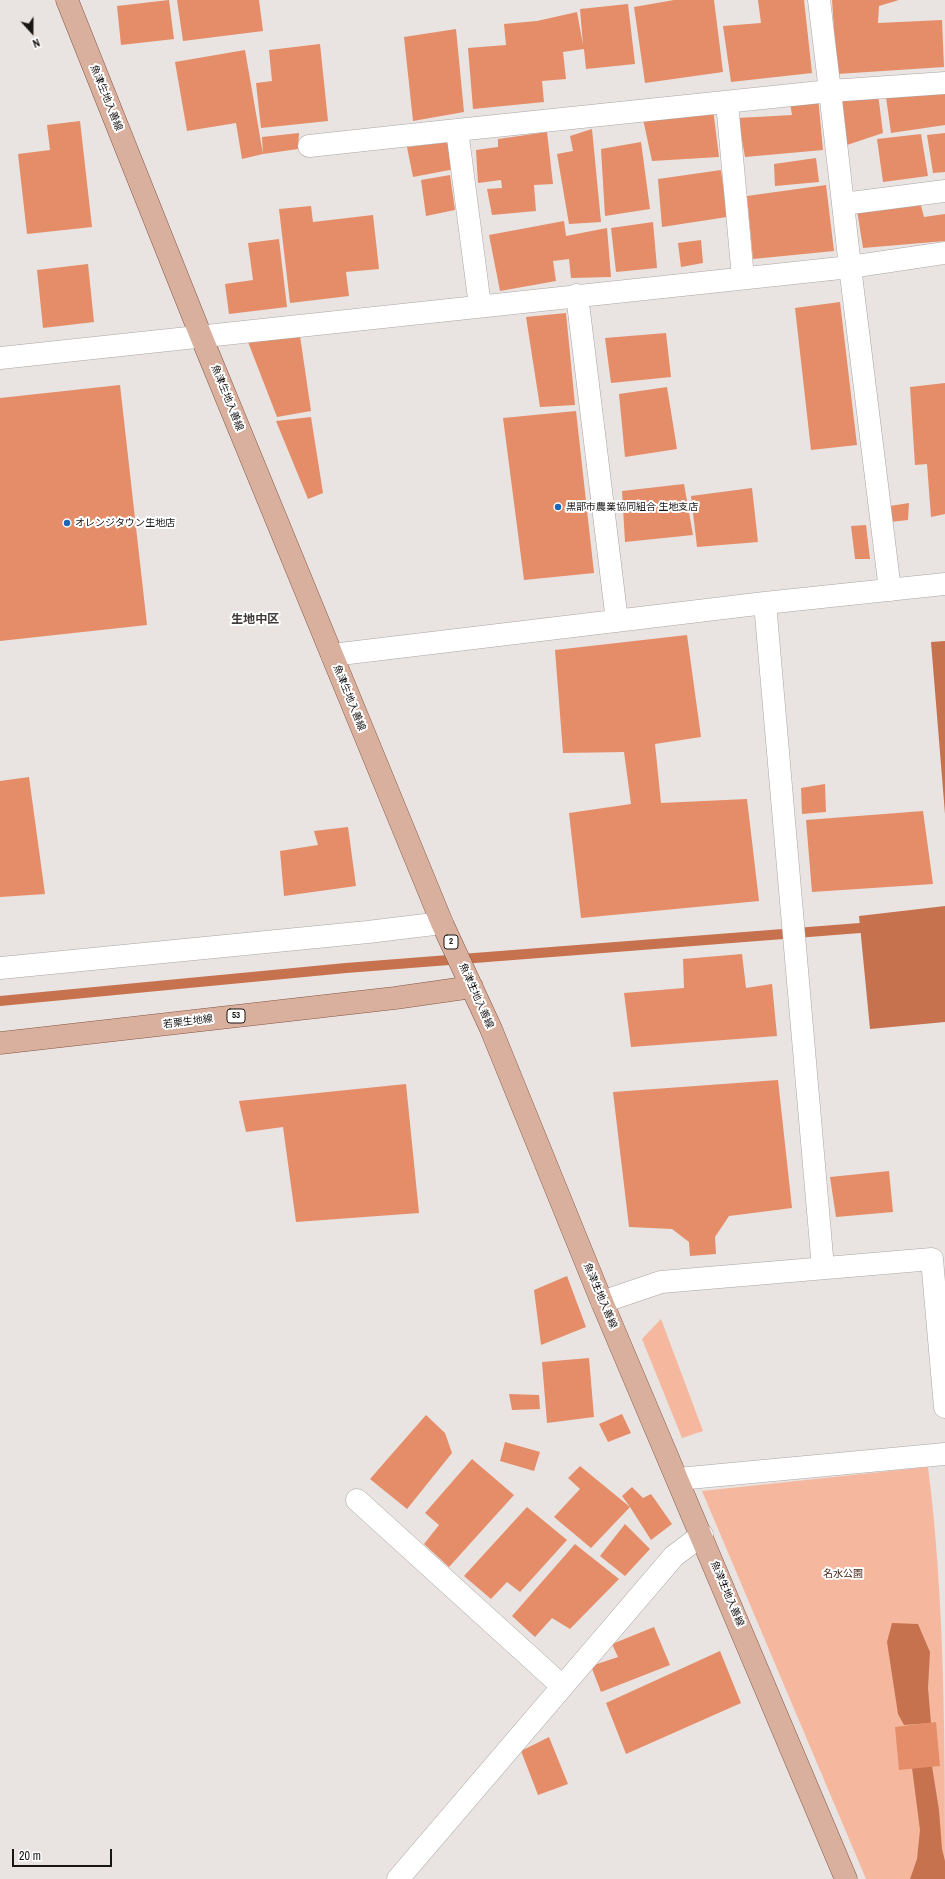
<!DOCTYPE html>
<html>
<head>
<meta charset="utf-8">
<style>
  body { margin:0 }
  #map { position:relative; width:945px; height:1879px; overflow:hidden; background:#e9e3e1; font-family:"Archivo Narrow",sans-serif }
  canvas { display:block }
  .north { position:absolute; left:12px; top:12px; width:40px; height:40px; -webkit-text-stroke:3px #fff; paint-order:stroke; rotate:159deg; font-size:11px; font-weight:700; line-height:16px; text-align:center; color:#181615 }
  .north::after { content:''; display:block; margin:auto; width:14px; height:18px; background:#181615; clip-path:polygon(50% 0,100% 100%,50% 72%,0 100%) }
  .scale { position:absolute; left:12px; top:1849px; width:100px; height:18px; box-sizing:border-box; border:2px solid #181615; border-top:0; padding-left:5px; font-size:12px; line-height:14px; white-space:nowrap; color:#181615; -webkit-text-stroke:3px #fff; paint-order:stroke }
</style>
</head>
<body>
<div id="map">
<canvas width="945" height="1879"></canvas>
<div class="north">N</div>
<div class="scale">20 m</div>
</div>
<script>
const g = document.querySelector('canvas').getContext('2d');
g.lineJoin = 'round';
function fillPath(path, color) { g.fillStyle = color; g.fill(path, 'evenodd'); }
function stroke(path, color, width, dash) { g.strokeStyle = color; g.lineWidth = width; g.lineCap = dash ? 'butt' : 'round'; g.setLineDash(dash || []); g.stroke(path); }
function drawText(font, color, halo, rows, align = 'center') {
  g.font = font + ' "Archivo Narrow","Noto Sans JP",sans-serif'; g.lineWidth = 4; g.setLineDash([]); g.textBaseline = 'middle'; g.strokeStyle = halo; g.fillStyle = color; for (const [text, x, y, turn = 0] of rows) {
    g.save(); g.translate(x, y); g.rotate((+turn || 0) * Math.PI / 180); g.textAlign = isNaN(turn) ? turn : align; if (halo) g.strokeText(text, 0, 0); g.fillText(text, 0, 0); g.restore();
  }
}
fillPath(new Path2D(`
  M661 1319 703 1431 682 1438 642 1339Z
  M928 1467C945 1600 945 1744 945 1879H866L702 1491Z`), '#f5b89e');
fillPath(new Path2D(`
  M945 641V814L931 642Z
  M945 906V1022L870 1029 859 916Z
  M892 1623 918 1624 930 1652 928 1688 931 1723 904 1725 898 1714 887 1642Z
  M932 1766 939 1810 942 1849 945 1861V1879H910L917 1859 920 1830 912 1768Z`), '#c7724e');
stroke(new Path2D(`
  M0 1001 346 968 873 927`), '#c7724e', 10);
fillPath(new Path2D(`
  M169 0 174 39 121 45 117 6Z
  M177 0H259L263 31 183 41Z
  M674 0H714L723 72 645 83 634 7Z
  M758 0H804L812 73 731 82 723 26 761 23Z
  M832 0H899L879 6 878 23 942 20 944 67 837 74Z
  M628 4 635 64 586 69 584 49 563 52 566 79 542 81 544 102 473 109 468 48 506 45 504 24 537 21 577 12 583 45 580 9Z
  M456 29 464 112 413 121 404 37Z
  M320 44 328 121 261 128 256 83 272 81 269 50Z
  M245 50 263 154 242 159 236 123 187 131 175 62Z
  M945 88V125L891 133 886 97Z
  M878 94 883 133 844 146 835 102Z
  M818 97 823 150 745 157 738 118 792 115 790 103Z
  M713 109 719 157 652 161 643 119Z
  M80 121 92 227 27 234 18 154 50 150 47 125Z
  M592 129 601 222 569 224 557 154 573 151 570 136Z
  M547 132 553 184 534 185 536 211 492 215 487 189 502 188 501 180 478 183 476 150 498 147V139Z
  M299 133 298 149 263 154 262 137Z
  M945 133V172L933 173 927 135Z
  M921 134 928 176 883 182 877 139Z
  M450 142 455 169 413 177 407 147Z
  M641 142 650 209 605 216 601 149Z
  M816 158 819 182 775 186 774 164Z
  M721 170 727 217 662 227 658 179Z
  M450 175 455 210 426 216 421 180Z
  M826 185 834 251 753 259 747 196Z
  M920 202 924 217 945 214V241L863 248 857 210Z
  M311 206 313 222 373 215 379 269 346 272 349 296 290 303 279 209Z
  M564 221 566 236 607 228 611 277 571 278 569 259 553 261 556 281 500 291 489 235Z
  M653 222 657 268 616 272 611 228Z
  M279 239 287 307 229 314 225 284 253 280 248 243Z
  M701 240 703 263 681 267 678 243Z
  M88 264 94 322 43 328 37 270Z
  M840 302 857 445 811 450 795 308Z
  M566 313 575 405 540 407 526 317Z
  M666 333 671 377 611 383 605 338Z
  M300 336 311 411 277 417 248 342Z
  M945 383V514L931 517 927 464 915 465 910 387Z
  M120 385 147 625 0 641V398Z
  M667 387 677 449 625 457 619 394Z
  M576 411 594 573 524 580 503 418Z
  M311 417 323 493 308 499 276 421Z
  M684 484 693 535 625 542 622 491Z
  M752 488 758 542 697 547 691 496Z
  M909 503 908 520 890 522V506Z
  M866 525 870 559H855L851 526Z
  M687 635 701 737 655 744 661 803 747 799 759 901 581 918 569 813 631 804 624 752 563 753 555 650Z
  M29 777 45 894 0 897V781Z
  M825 784 826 812 802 814 801 788Z
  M923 811 933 884 812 892 806 820Z
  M348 827 356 886 284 896 280 851 318 845 314 831Z
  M742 954 746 988 772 984 777 1036 631 1047 624 993 684 988 683 959Z
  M778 1080 792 1208 729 1216 715 1237 716 1254 690 1256 689 1242 672 1229 629 1227 613 1092Z
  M406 1084 419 1213 296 1222 283 1127 246 1132 239 1101Z
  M889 1171 893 1212 836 1217 830 1177Z
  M567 1276 586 1327 541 1345 534 1290Z
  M589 1358 594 1417 547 1423 542 1362Z
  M509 1394 539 1395 540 1409 512 1410Z
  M622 1414 631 1433 608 1442 599 1424Z
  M426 1415 445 1433 452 1453 407 1509 370 1479Z
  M505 1442 540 1452 534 1471 500 1461Z
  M472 1459 514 1495 449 1567 424 1544 439 1525 425 1513Z
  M580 1466 630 1507 622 1496 632 1487 643 1498 651 1494 672 1524 651 1540 630 1507 591 1548 554 1517 580 1489 568 1478Z
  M527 1507 567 1540 520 1592 507 1582 491 1599 464 1576Z
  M625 1524 650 1549 625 1576 600 1556Z
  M575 1544 619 1579 570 1629 552 1618 535 1637 512 1616Z
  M654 1627 670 1665 601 1692 591 1666 618 1657 612 1644Z
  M720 1651 741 1703 626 1754 606 1703Z
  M936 1722 940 1766 899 1770 895 1727Z
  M549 1737 568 1784 538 1795 521 1751Z`), '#e58d68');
const minor = new Path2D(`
  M727 102 743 278
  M309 146 457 130
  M843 204 830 91 945 83
  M577 295 617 621
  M480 306 457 130 830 91 819 0
  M0 358 850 267 843 204 945 191
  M890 590 850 267 945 253
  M765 603 823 1268
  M332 655 765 603 945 584
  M0 968 368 932 442 923
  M602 1302 661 1282 932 1259 945 1407
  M678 1479 945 1454
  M357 1500 562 1686
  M398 1879 674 1556 702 1535`);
const major = new Path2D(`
  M67 0 201 336 442 923 491 1029 602 1302 846 1879
  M0 1043 395 998 472 987`);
stroke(minor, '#aba5a3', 23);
stroke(major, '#855643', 23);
stroke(minor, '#fff', 22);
stroke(major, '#d9af9d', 22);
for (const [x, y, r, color] of [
  [558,507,4,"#1b68b7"],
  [67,523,4,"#1b68b7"]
]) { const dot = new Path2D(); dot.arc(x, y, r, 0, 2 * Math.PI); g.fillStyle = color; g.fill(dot); stroke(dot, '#fff', 1.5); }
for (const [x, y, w] of [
  [451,942,14],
  [236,1016,18]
]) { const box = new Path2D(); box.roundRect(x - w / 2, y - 7, w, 14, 3); g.fillStyle = '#fff'; g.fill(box); stroke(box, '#181615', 1); }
drawText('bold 9px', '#181615', null, [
  ["2",451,942],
  ["53",236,1016]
]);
drawText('10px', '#181615', '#fff', [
  ["魚津生地入善線",106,98,68],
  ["魚津生地入善線",227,398,68],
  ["魚津生地入善線",349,698,68],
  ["魚津生地入善線",476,996,66],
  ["若栗生地線",188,1022,-7],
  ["魚津生地入善線",600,1296,67],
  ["魚津生地入善線",727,1594,67]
]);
drawText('10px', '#181615', '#fff', [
  ["黒部市農業協同組合 生地支店",566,507],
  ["オレンジタウン生地店",75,523]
], 'left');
drawText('10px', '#411e0f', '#fff', [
  ["名水公園",843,1574]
]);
drawText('bold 12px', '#413c3a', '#fff', [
  ["生地中区",255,620]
]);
</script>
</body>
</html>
